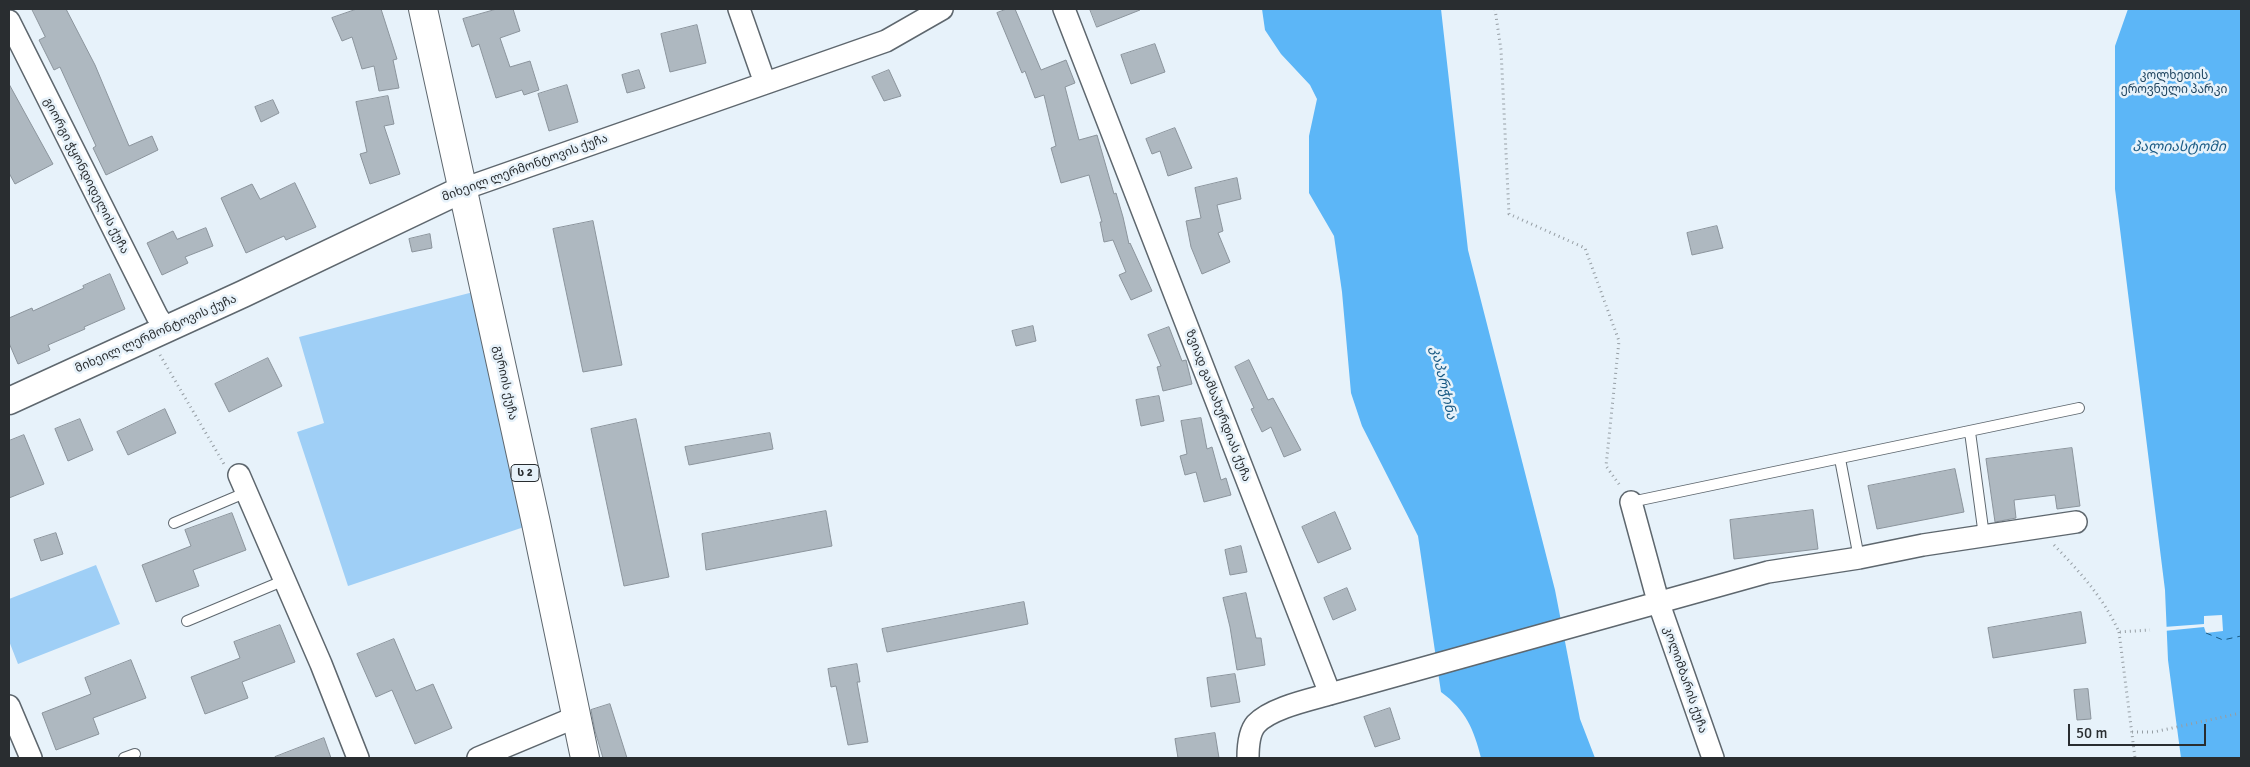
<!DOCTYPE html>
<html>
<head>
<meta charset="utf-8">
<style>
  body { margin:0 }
  #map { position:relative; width:2250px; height:767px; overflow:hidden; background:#e7f2fa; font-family:Signika,sans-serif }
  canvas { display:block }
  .frame { position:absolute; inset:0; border:10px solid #292d30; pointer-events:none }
  .scale { position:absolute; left:2068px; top:724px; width:138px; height:22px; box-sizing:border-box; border:2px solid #292d30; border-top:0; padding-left:6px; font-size:15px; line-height:18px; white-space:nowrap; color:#292d30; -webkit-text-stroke:4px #e7f2fa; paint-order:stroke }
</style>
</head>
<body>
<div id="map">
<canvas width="2250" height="767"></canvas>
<div class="frame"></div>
<div class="scale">50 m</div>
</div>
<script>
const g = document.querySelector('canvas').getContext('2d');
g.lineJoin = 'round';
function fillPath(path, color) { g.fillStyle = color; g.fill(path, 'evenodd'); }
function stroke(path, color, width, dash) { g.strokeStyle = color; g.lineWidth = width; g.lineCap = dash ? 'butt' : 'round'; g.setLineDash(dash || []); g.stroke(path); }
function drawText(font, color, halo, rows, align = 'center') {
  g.font = font + ' Signika,"Noto Sans Georgian",sans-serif'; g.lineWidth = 5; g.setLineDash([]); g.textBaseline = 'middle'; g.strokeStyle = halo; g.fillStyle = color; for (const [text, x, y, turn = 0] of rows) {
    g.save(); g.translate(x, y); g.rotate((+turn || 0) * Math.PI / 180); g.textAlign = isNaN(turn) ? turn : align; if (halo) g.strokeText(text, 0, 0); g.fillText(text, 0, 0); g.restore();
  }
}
fillPath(new Path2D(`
  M485 289 536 523 348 586 297 432 324 423 299 337Z
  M96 565 120 624 18 664 9 641V599Z`), '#9fcff6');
fillPath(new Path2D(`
  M1262 9H1441L1468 250 1555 590 1580 719 1595 758H1481C1474 730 1466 710 1441 692L1418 536 1362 426 1351 393 1342 292 1334 236 1309 193V136L1317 99 1310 85 1281 54 1265 30Z
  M2128 9H2241V758H2181L2168 660 2165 590 2115 189V46Z`), '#5cb6f7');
fillPath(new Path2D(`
  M2222 615 2223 631 2206 633 2204 627 2164 631V627L2204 624V616Z`), '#e7f2fa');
stroke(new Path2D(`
  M2206 633 2223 640 2241 636`), '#195a84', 1, [6, 5]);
const building = new Path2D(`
  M32 9H66L95 65 129 146 152 136 158 150 106 175 93 148 96 146 60 67 54 70 39 40 45 37Z
  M357 9H381L397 59 393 60 399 88 379 91 374 66 362 69 352 37 342 41 332 18Z
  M497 9H513L520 31 500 38 510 67 530 61 539 90 524 95 522 90 496 98 479 44 472 47 463 19Z
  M1007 9H1015L1041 70 1066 60 1075 83 1065 87 1079 140 1097 135 1114 194 1116 193 1123 217 1129 244 1130 243 1152 291 1131 300 1119 275 1126 272 1113 240 1104 242 1100 222H1102L1089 175 1061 183 1051 148 1056 146 1044 95 1035 98 1025 71 1022 73 997 13Z
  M1090 9H1140V10L1097 27Z
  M697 25 706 63 670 72 661 34Z
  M1155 44 1165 72 1131 84 1121 55Z
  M639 70 645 88 627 93 622 75Z
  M889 70 901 96 884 101 872 77Z
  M9 84 53 164 15 184 9 173Z
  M567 85 578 122 549 131 538 94Z
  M388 96 394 124 384 126 400 174 370 184 360 154 367 152 356 102Z
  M273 100 279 113 261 122 255 107Z
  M1175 128 1192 168 1168 176 1160 151 1152 154 1146 139Z
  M1237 178 1241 199 1217 205 1223 231 1218 233 1230 262 1202 274 1191 247 1186 221 1201 218 1195 188Z
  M295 183 316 227 286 240 284 236 246 253 221 198 252 184 260 199Z
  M593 221 622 365 583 372 553 229Z
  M1717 226 1723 248 1692 255 1687 233Z
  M206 228 213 246 185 257 188 263 162 275 147 243 173 231 177 239Z
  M430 234 432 248 412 252 409 239Z
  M110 274 125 309 84 327 85 329 48 345 50 350 18 364 9 343V318L32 308 33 311 84 288 83 286Z
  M1033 326 1036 341 1016 346 1012 331Z
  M1169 327 1182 361 1186 360 1192 384 1163 391 1157 367 1161 366 1148 335Z
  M268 358 282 386 229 412 215 384Z
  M1249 360 1268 400 1273 398 1301 450 1284 457 1271 427 1262 432 1251 409 1254 408 1235 367Z
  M1159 396 1164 421 1141 426 1136 400Z
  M165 409 176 433 128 455 117 432Z
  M1201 418 1207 449 1212 447 1221 480 1226 478 1231 495 1204 502 1196 472 1185 475 1180 456 1187 454 1181 421Z
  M80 419 93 450 68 461 55 429Z
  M636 419 669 577 624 586 591 429Z
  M770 433 773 449 689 465 685 447Z
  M24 435 44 484 9 498V441Z
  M2072 448 2080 506 2057 509 2055 495 2014 500 2016 518 1995 522 1986 459Z
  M1955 469 1964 512 1877 529 1868 486Z
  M1813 510 1818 549 1734 559 1730 520Z
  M826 511 832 546 706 570 702 534Z
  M1335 512 1351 549 1318 563 1302 527Z
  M232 513 246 550 193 570 199 586 156 602 142 565 191 546 185 530Z
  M56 533 63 554 41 561 34 540Z
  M1241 546 1247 572 1230 575 1225 550Z
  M1347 588 1356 610 1333 620 1324 598Z
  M1246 593 1256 638H1261L1265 665 1237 670 1230 627 1223 598Z
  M1024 602 1028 624 887 652 882 629Z
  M2081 612 2086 643 1993 658 1988 628Z
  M280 625 295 662 242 682 248 698 205 714 191 677 240 658 234 642Z
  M394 639 416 691 433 684 452 728 415 744 392 690 376 697 357 654Z
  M131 660 146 698 93 718 99 734 56 750 42 713 91 694 85 678Z
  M857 664 860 682H857L868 742 848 745 836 686 831 687 828 669Z
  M1235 674 1240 702 1211 707 1207 678Z
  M2088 689 2091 719 2077 720 2074 690Z
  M610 704 627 758H603L595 731 591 710Z
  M1390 708 1400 739 1375 747 1364 717Z
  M1215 733 1219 758H1178L1175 739Z
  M324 738 331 758H275V757Z`);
fillPath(building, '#aeb8c0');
stroke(building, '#8b949c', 1);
const service = new Path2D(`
  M1970 432 1984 536
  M1840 459 1859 558
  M1631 502 2079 408
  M174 523 247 492
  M187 621 285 580
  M124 758 135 754`);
const minor = new Path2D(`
  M739 9 765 83
  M1064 9 1330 694
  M9 21 157 316 166 329
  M463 189 886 41 942 9
  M239 475 321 664 358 758
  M1631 502 1658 601 1713 758
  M9 706 31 758
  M478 758 576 717
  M1248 758C1248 748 1249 732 1256 724 1271 708 1309 700 1330 694L1768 572 1859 558 1923 545 2076 522`);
const tertiary = new Path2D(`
  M9 401 243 294 463 189`);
const trunk = new Path2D(`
  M423 9 536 523 585 758`);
stroke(service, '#5e676e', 12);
stroke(minor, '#5e676e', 24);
stroke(tertiary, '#5e676e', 29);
stroke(trunk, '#5e676e', 30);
stroke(new Path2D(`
  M1495 9 1501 50 1509 214 1585 248 1619 341 1606 466 1621 487
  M160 355 224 464
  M2054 545C2080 572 2103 597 2119 632L2150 630
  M2119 632 2135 758
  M2132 732H2154L2241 713`), '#969ea4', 3, [1, 4]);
stroke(service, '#fff', 10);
stroke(minor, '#fff', 21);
stroke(tertiary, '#fff', 26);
stroke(trunk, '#fff', 28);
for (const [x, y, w] of [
  [525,473,28]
]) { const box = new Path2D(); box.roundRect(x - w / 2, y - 8.5, w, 17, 4); g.fillStyle = '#e7f2fa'; g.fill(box); stroke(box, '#292d30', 1); }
drawText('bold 11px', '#292d30', null, [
  ["ს 2",525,473]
]);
drawText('12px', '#214661', '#e7f2fa', [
  ["კოლხეთის",2174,76],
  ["ეროვნული პარკი",2174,90]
]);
drawText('12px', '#292d30', '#e7f2fa', [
  ["მიხეილ ლერმონტოვის ქუჩა",525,168,-20],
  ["გიორგი ჭყონდიდელის ქუჩა",86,176,63],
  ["მიხეილ ლერმონტოვის ქუჩა",156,334,-24],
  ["გურიის ქუჩა",505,383,78],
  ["ზვიად გამსახურდიას ქუჩა",1218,406,69],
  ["კოლიმბარის ქუჩა",1685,680,71]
]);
drawText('italic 14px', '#195a84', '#e7f2fa', [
  ["პალიასტომი",2179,147],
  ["კაპარჭინა",1443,383,77]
]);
</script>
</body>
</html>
